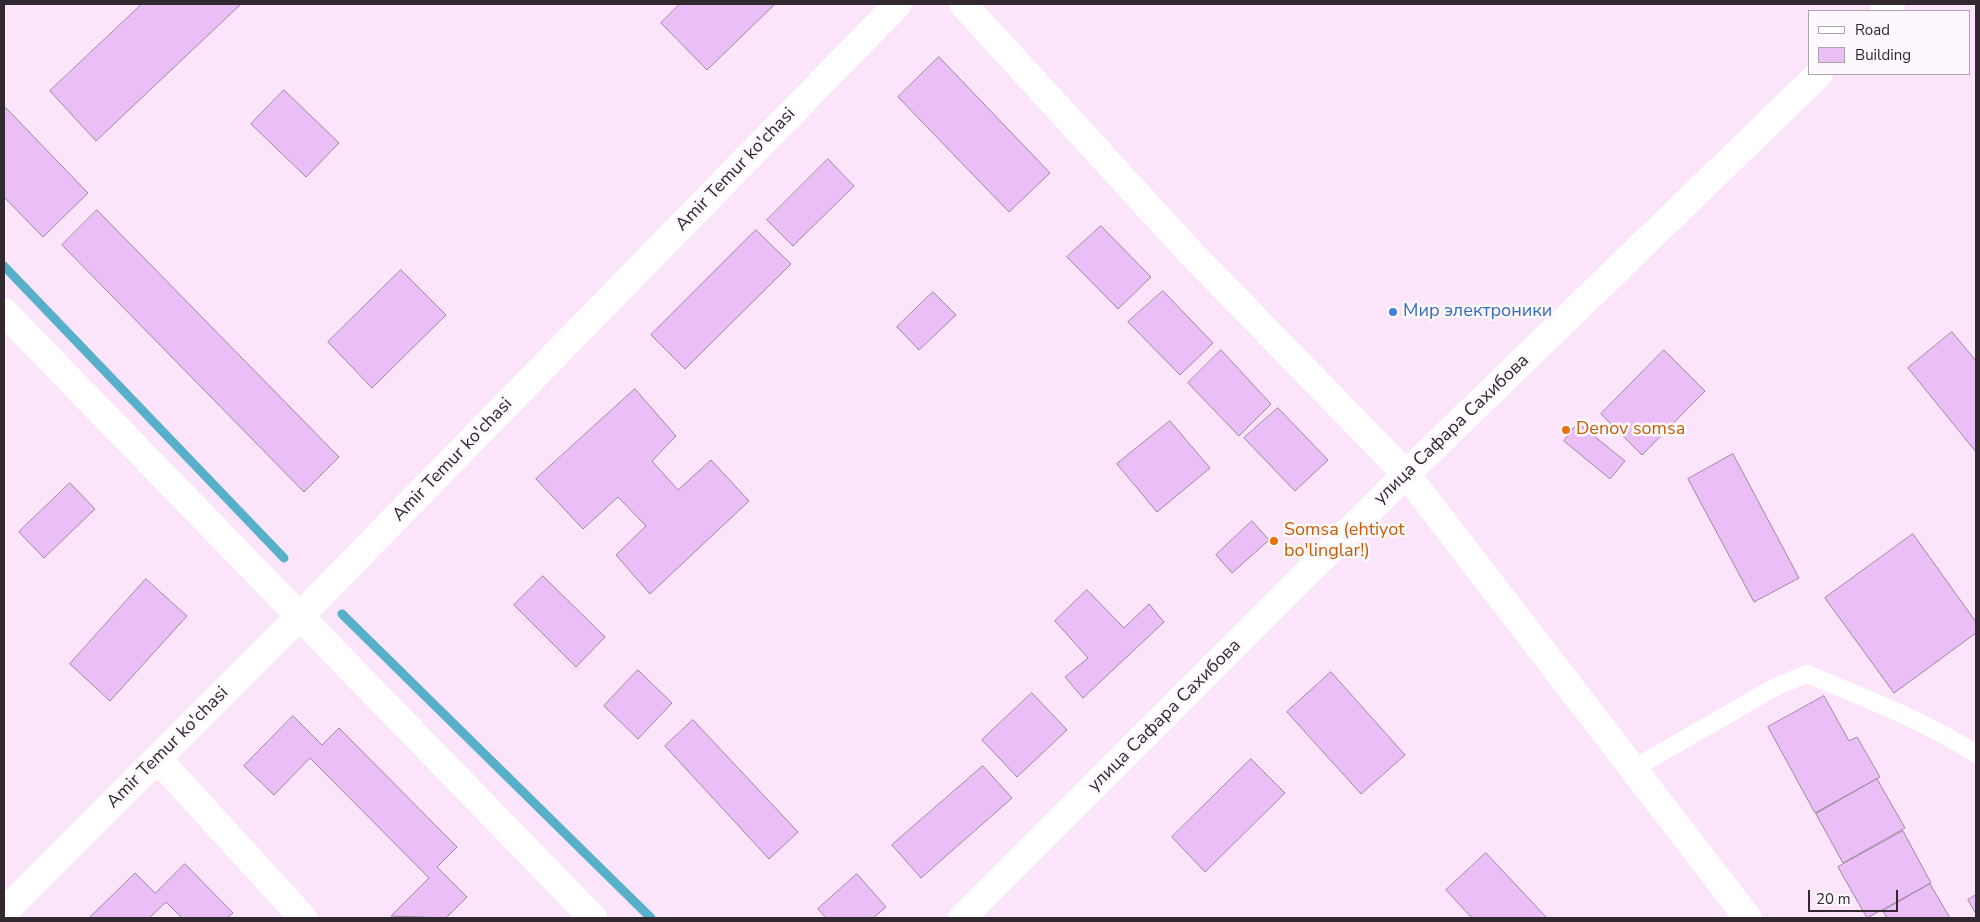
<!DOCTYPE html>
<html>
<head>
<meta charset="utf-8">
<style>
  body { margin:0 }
  #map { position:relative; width:1980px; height:922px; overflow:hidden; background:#fce4fa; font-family:"Nunito Sans",sans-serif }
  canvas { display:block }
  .frame { position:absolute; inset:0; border:5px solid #312830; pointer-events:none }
  .legend { position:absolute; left:1808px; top:10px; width:162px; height:65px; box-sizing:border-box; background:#fdf8fd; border:1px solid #aba5ab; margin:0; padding:6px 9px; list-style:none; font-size:15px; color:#312830 }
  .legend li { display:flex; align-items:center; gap:10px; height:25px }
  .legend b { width:25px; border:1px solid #aba5ab }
  .scale { position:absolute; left:1808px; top:890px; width:90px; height:22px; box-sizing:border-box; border:2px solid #312830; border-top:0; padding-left:6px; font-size:15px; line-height:18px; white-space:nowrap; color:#312830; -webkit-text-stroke:4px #fdf8fd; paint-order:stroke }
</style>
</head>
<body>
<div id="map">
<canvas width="1980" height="922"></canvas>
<div class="frame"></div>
<ul class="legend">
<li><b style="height:6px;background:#fff"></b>Road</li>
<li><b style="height:14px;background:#ecbef8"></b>Building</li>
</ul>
<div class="scale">20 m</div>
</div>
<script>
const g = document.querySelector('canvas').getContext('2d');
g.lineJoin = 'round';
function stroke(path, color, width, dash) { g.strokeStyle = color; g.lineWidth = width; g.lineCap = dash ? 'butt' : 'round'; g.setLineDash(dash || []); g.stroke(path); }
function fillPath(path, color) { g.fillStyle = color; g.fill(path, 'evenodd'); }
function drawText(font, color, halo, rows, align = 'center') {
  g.font = font + ' "Nunito Sans",sans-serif'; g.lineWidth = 5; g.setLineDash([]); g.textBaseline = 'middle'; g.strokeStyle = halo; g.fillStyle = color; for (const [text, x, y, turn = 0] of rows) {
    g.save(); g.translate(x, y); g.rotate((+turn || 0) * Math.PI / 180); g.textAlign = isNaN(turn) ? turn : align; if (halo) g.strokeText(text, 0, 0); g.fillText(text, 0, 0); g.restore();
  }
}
stroke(new Path2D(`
  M4 266 284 558
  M342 614 651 918`), '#56b0c9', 9);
const building = new Path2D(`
  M142 4H241L96 141 50 91Z
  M680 4H775L707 70 661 23Z
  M939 57 1050 173 1009 212 898 97Z
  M284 90 339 143 306 177 251 124Z
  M6 108 88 193 43 237 4 197V109Z
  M828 159 854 186 793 246 767 220Z
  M97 210 339 457 304 492 62 245Z
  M1101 226 1151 277 1118 309 1067 257Z
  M756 230 791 264 685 369 651 335Z
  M401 270 446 315 372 388 328 342Z
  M1163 291 1213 343 1180 375 1128 322Z
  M933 292 956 315 919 350 897 327Z
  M1952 332 1976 361V452L1908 368Z
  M1221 350 1271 404 1239 436 1188 383Z
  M1664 350 1705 391 1642 455 1601 414Z
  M635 389 676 436 652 461 678 490 711 460 749 501 650 594 616 555 646 526 618 497 583 529 536 479Z
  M1278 408 1328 460 1295 491 1244 438Z
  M1170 421 1210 468 1157 512 1117 464Z
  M1578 423 1625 461 1610 479 1564 441Z
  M1733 454 1799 578 1754 602 1688 479Z
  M70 483 95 509 44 558 19 532Z
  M1252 521 1269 540 1232 573 1216 555Z
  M1913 534 1976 622V633L1894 693 1825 598Z
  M543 576 605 637 576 667 514 605Z
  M146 579 187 616 110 701 70 664Z
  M1087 590 1124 628 1149 604 1164 622 1083 698 1065 677 1088 658 1055 621Z
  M638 670 672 703 638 739 604 706Z
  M1331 672 1405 755 1361 794 1287 712Z
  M1032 693 1067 730 1017 777 982 740Z
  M1824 696 1849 741 1857 737 1880 777 1815 813 1768 727Z
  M293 716 322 745 339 728 457 847 437 867 467 897 446 918 391 916 429 878 310 758 274 795 244 766Z
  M693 720 798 832 769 859 665 746Z
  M1251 759 1285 793 1205 872 1172 837Z
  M983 766 1012 798 921 878 892 845Z
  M1877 779 1905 828 1843 863 1816 814Z
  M1903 831 1931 883 1867 918 1838 867Z
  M1486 853 1547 918H1472L1446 890Z
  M185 864 233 913 227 918H182L166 902 149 918H89L135 873 155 893Z
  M857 874 886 907 873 918H826L818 909Z
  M1930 884 1950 918H1887L1883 911Z
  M1976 895V914L1968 900Z`);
fillPath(building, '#ecbef8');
stroke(building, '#9a899f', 1);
stroke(new Path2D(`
  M1633 769 1775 687 1807 674C1864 698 1924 720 1976 754`), '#fff', 18);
stroke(new Path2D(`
  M1884 11 1891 4
  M4 312 593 918
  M158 759 303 918
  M4 912 300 616 898 4
  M962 918 1406 474 1819 74`), '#fff', 28);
stroke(new Path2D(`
  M963 4 1188 250 1406 474 1748 918`), '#fff', 28);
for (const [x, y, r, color] of [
  [1393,312,5,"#3f7fe0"],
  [1566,430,5,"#e8710a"],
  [1274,541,5,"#e8710a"]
]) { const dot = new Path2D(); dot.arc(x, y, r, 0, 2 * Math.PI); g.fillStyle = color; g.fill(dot); stroke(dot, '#fdf8fd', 2); }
drawText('18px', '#312830', '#fdf8fd', [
  ["Amir Temur ko'chasi",736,170,-46],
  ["улица Сафара Сахибова",1452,430,-44],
  ["Amir Temur ko'chasi",453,460,-46],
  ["улица Сафара Сахибова",1165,716,-45],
  ["Amir Temur ko'chasi",168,748,-45]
]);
drawText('18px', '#366cbe', '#fdf8fd', [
  ["Мир электроники",1403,312]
], 'left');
drawText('18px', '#c56008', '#fdf8fd', [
  ["Denov somsa",1576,430],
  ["Somsa (ehtiyot",1284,531],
  ["bo'linglar!)",1284,552]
], 'left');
</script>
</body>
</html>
